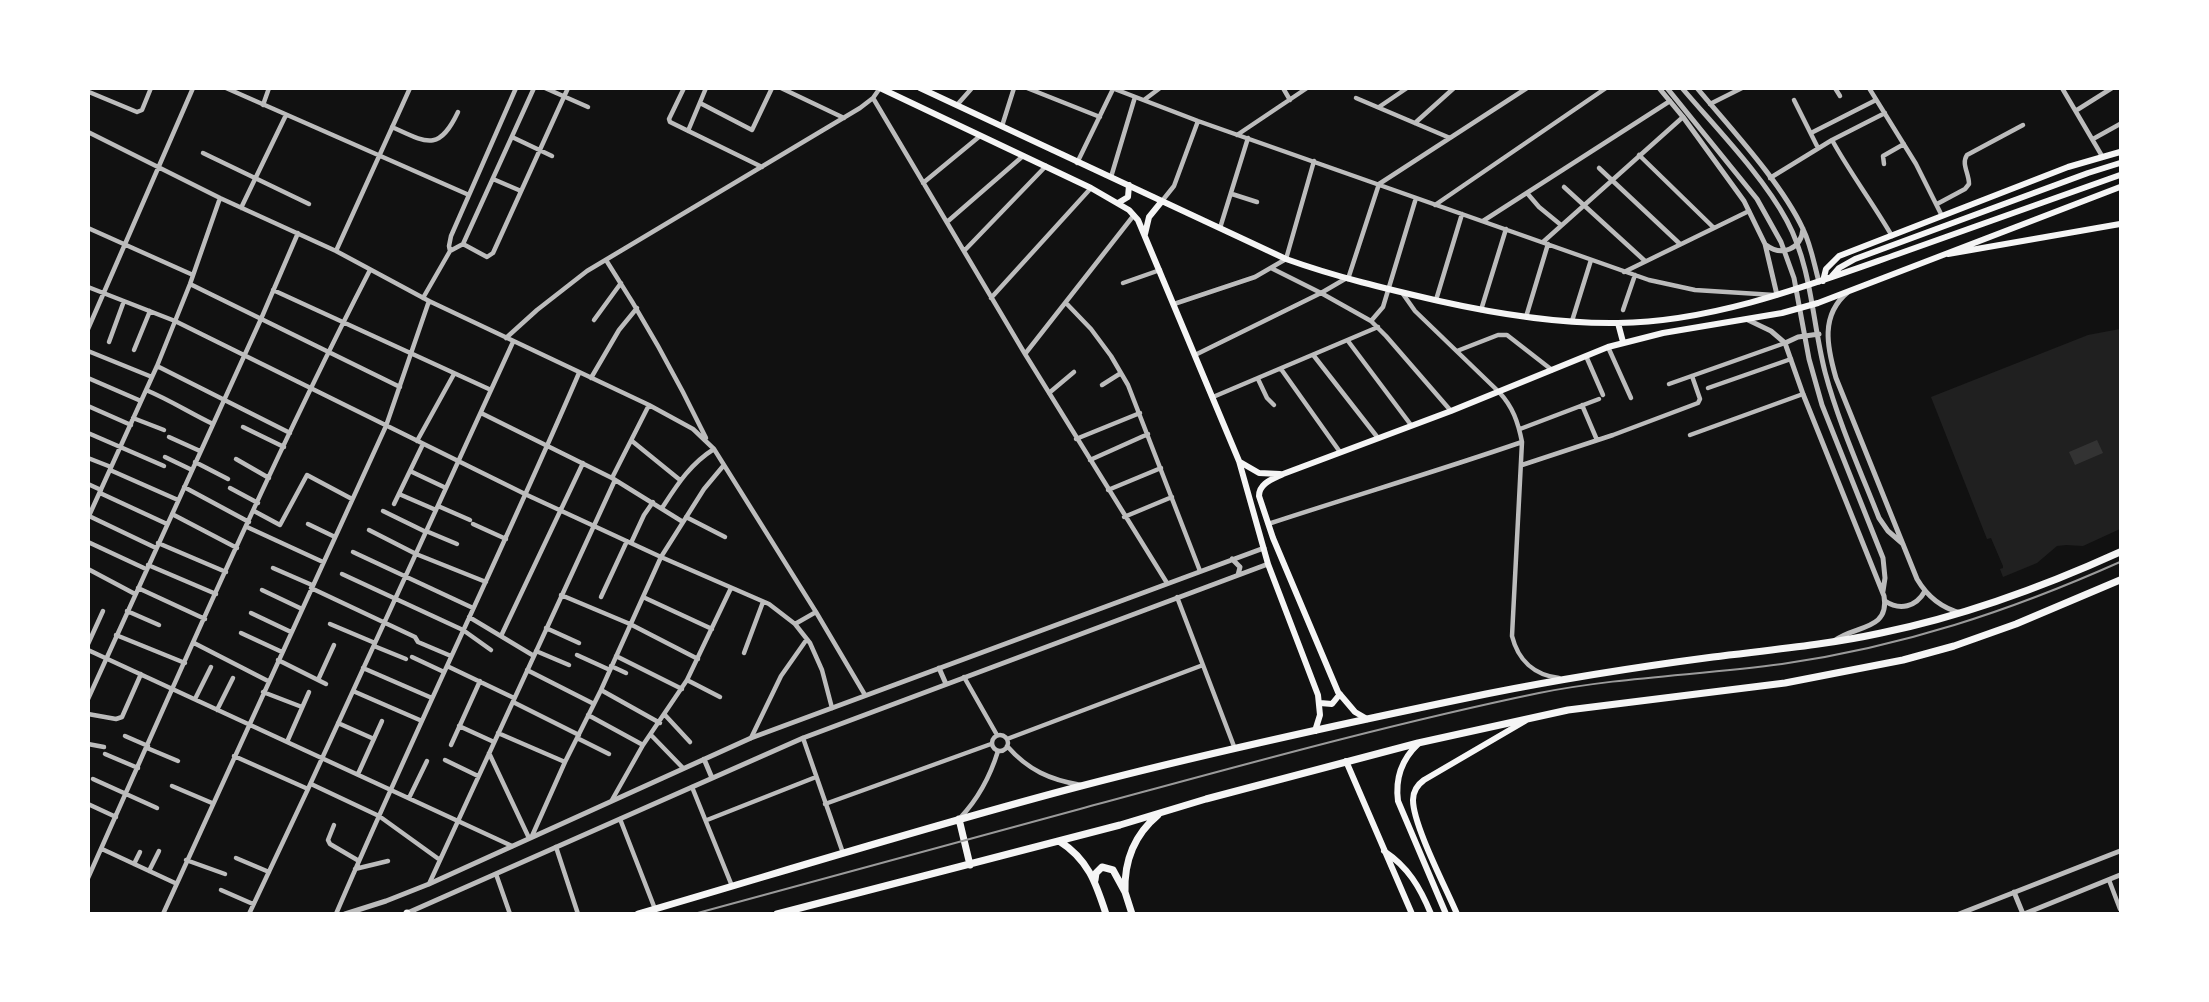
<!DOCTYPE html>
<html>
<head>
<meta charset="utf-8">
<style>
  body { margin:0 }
  #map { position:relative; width:2209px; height:1002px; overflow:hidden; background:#111; font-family:Signika,sans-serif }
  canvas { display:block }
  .frame { position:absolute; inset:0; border:90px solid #fff; pointer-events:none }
</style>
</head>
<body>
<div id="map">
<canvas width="2209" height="1002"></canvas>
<div class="frame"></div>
</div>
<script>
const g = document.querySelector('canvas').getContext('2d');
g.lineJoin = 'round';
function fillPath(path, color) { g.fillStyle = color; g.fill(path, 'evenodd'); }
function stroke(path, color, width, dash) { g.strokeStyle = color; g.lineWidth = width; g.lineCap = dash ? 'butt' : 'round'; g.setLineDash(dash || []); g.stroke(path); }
fillPath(new Path2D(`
  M2120 329V529L2083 546 2066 545 2057 546 2037 563 2003 577 2000 569 2003 568V566L1991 538 1987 539 1931 397 2088 335Z`), '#202020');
fillPath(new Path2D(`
  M2097 440 2103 453 2075 465 2069 452Z`), '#333');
stroke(new Path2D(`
  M226 88 469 195
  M545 88 588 107
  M684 88 669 119 670 122 762 167
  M781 88 844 118
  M1027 88 1100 117
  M1112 88 1198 121 1649 280 1695 290 1774 295
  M1283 88 1290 100
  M1835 88 1840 96
  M1869 88 1916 164 1942 216
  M2062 88 2102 156
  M89 92 137 112 142 110 151 88
  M873 98 1025 354 1167 583
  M1356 98 1450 138
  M1144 100 1160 88
  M1794 100 1818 148
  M700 103 752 130 772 88
  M1710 104 1742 88
  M263 105 269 88
  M957 105 972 88
  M1379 107 1407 88
  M2077 110 2112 88
  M1415 123 1454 88
  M1002 126 1014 88
  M392 127C427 143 439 152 458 112
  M688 131 706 88
  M88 132 220 198 336 251 429 301 649 405 693 429 714 449 816 612 865 695
  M1811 133 1876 100
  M1237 135 1307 88
  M512 137 552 156
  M2093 139 2120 124
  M1832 140C1850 173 1873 203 1892 236
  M203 153 309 204
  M1639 155 1714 228
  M1077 163 1113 89
  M1884 164 1883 156 1904 144
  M1599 168 1680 244
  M1111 177 1135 97
  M1770 178 1832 140 1885 113
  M493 179 521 191
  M923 183 980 136
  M1564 187 1645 261
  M1527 193 1539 207 1561 225
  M1232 194 1257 202
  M1162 201 1174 186 1198 121
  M1937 204 1965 189 1969 184C1969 173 1961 164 1967 155L2023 125
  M1435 205 1606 88
  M241 208 286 115
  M1483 221 1670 101
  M947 222 1023 156
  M88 228 193 275
  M1220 228 1248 138
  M1543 242 1683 117
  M463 244 487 257 493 253 568 88
  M336 251 410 88
  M450 251 463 244 534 88
  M964 251 1046 166
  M606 260C643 317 676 376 706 438
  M1271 268 1321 293 1371 321 1386 336 1451 411
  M1624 272 1749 211
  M1348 279 1379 184 1527 88
  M1123 283 1160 270
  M190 284 400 387
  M88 287 175 321 527 495 661 557 769 604 795 624 810 643 822 670 832 708
  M273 290 491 390
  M1403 294 1415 311 1499 392C1513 407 1518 422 1522 442L1512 636C1518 660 1534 675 1559 678
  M423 298 450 251 449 246 451 236 516 88
  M991 298 1091 188
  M1436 300 1462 214
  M1066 303 1091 329 1111 356 1128 385 1200 571
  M1174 304 1255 277 1286 259 1314 161
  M1481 310 1506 229
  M1623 310 1635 275
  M1526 317 1548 244
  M594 320 621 283
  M1371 321 1383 307 1416 198
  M1572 321 1591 260
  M88 329 193 88
  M506 338 537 310 587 271 860 108 873 98 880 88
  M1348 341 1411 425
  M109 342 124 301
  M1608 347 1631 398
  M134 350 150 311
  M88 351 152 377
  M1457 351 1498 335H1507L1552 370
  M1025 354 1134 215
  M1195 355 1321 293 1345 279
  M1314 356 1378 438
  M1586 356 1603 395
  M157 366 290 433
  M1281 369 1340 452
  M88 378 141 401
  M591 378 619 330 637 308
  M1258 379 1267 398 1274 405
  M1669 384 1785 343
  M1102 385 1121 373
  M1708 388 1791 359
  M146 390C170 400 190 413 213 424
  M1049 393 1074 372
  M1213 397 1378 327
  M1582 405 1597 440
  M88 406 131 425
  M481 413 612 478 683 522
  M133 418 164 430
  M243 427 284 447
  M1520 429 1599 399
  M88 433 164 466
  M1690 435 1803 394
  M169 437 200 451
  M1076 439 1140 413
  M417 441 454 374
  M632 441 680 480
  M165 457 192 470
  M88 458 111 467
  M236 459 269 478
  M1090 460 1148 434
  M195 462 228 479
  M1522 465 1613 435 1698 403 1700 399 1692 376
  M110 470 178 500
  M410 471 446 488
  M612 478 649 405
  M88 484 101 490
  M184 487 249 522
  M230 488 258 503
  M1108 490 1161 468
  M100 493 167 524
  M399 494 436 510
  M394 504 423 444
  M438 506 470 520
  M662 508C677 485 690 464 714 449
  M254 511 280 525 307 475 352 499
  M383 511 426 532
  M172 514 237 548
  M89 516 156 548
  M686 517 725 537
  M1124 517 1172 497
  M88 518 157 366 190 284 220 198
  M308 524 335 537
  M473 524 506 539
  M1268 524C1353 496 1438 471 1522 442
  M247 527 323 562
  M369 530 416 554 486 582
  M426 531 457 544
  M88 542 146 569
  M158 543 226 572
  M631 543 644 515 653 502
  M353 552 473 608
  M148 565 216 594
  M273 568 312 585
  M88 569 135 594
  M342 574 463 630 491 650
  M138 588 205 619
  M311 588 415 637 418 642 451 656
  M262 590 302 609
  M561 595 630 624 698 659
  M601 597 627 541
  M643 597 712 629
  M1177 597 1235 749
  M127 611 159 625
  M251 613 291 632
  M469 617 534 656
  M330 624 375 643
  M795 624 816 612
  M546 628 579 643
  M241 633 282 652
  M116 635 185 663
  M501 636 583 463
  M194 643 268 681
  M88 644 103 611
  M374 646 406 659
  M88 650 512 846
  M536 651 569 665
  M744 653 763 602
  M577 655 610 670
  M616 656 682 689
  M412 657 444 672
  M278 660 326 684
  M447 666 514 698
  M611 666 626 673
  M363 668 432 698
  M527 670 594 704
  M964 677 997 735
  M318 680 334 645
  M687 680 720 697
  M601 690 660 723
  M353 691 422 721
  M263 692 302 707
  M88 699 261 319 298 233
  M195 699 211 667
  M513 702 579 735
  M217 710 233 678
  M88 714 116 719 122 717 141 674
  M588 715 643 745
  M665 715 690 742
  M338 723 374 739
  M459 726 494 742
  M498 733 565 762
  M992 743a8 8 0 1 1 16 0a8 8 0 1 1-16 0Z
  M651 735 683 768
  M125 736 148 746
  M577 738 609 754
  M751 738 781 676 807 639
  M803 738 843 853
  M1007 739 1203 665
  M287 742 309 692
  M88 744 104 747
  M451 745 480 681
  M1007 746C1028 770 1050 780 1081 785
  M147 748 178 761
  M489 753 529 838
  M105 754 138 768
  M234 756 308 789
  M445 760 478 776
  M358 774 382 721
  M93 779 157 808
  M311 784 379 816 440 860
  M172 786 212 803
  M692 787 732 886
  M409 798 427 761
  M612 800 643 745 687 680 731 588
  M88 804 116 817
  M825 804 991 744
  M960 818C979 798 990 777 998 751
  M620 819 655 909
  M707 820 816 777
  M334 825 328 840 330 844 359 861
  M532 836 565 762 601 690 661 557 704 489 724 465
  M556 847 578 914
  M102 849 175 883
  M236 858 269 872
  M186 860 225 874
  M134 864 140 852
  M355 869 388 861
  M149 871 159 851
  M496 874 510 914
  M88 878C179 674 268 468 370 270
  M2109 880 2120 909
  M429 884 615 480
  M221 890 253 904
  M163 914 386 426 429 301
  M249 914 308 789 513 342
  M336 914C414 732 501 554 579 373`), '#bcbcbc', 4.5);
stroke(new Path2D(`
  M1659 88 1683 117 1744 201 1765 244 1777 295
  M1667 88 1757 199 1781 242 1794 278 1809 359 1822 405 1883 558 1885 578 1883 591
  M1682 88C1716 128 1763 176 1787 221 1812 268 1812 321 1825 372 1838 421 1860 470 1879 518L1888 531 1903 544
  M1697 88C1731 129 1781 182 1803 229 1811 245 1814 264 1819 282
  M1766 245C1782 257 1801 249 1803 229
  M1848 292C1820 315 1827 347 1836 378L1917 579C1927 596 1941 608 1961 613
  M1746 319 1771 331 1785 343 1803 394 1884 596C1890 631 1854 625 1834 641
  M1785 343 1798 337 1819 334
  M1232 559 1240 567 1238 575
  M1885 601C1900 611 1916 607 1925 591
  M939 668 946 684
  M704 759 712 778
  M2014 892 2023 914
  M345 914 386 901 429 884 751 738 1264 548
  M405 914 803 738 1268 564
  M1959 914 2120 851
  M2024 914 2120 875`), '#bcbcbc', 5);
stroke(new Path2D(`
  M880 88 1091 188 1129 210 1138 220 1239 461 1268 564 1318 695 1320 715 1315 731
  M920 88 1286 259C1336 277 1387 289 1439 301 1497 314 1558 324 1618 323 1713 322 1810 285 1898 254 1972 228 2046 201 2120 175
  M1118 203 1128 197 1129 185
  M1145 234 1149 217 1162 201
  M1948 254 2120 224
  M1832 276 1839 268 1855 259 2088 173 2120 163
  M1823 281 1826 269 1839 256 2068 167 2120 152
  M1618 323 1623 342
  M1240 462 1259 473 1280 474
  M1320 703 1332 704 1340 694
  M1367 719 1355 712 1338 692 1273 538 1259 496C1259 483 1273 479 1283 474L1451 411 1608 347 1663 333 1782 313 1818 303 2120 187
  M1418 744C1401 760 1395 778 1398 801L1446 914
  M1346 761 1412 914
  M1384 851C1408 867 1420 887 1431 914
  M1457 914C1446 888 1413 825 1413 800 1413 791 1417 785 1424 780L1525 721`), '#f5f5f5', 6);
stroke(new Path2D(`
  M959 819 970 865
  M1059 841C1088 859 1096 883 1106 914
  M1095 880 1096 873 1102 867 1113 870 1125 892 1132 914
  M1125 892C1124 861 1134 835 1158 815
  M407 914V913
  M638 914C785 871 932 825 1081 786 1215 751 1350 722 1486 694 1561 679 1637 667 1713 657 1769 650 1826 645 1881 633 1964 616 2043 587 2120 552
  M777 914 1120 825 1206 799 1418 743 1568 710 1785 683 1903 660 1954 646 2016 624 2120 580`), '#f5f5f5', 7);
stroke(new Path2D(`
  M694 914C823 879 952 845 1080 809 1232 768 1385 725 1539 693 1619 677 1701 675 1782 664 1901 647 2010 611 2120 562`), '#9a9a9a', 2);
</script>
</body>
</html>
